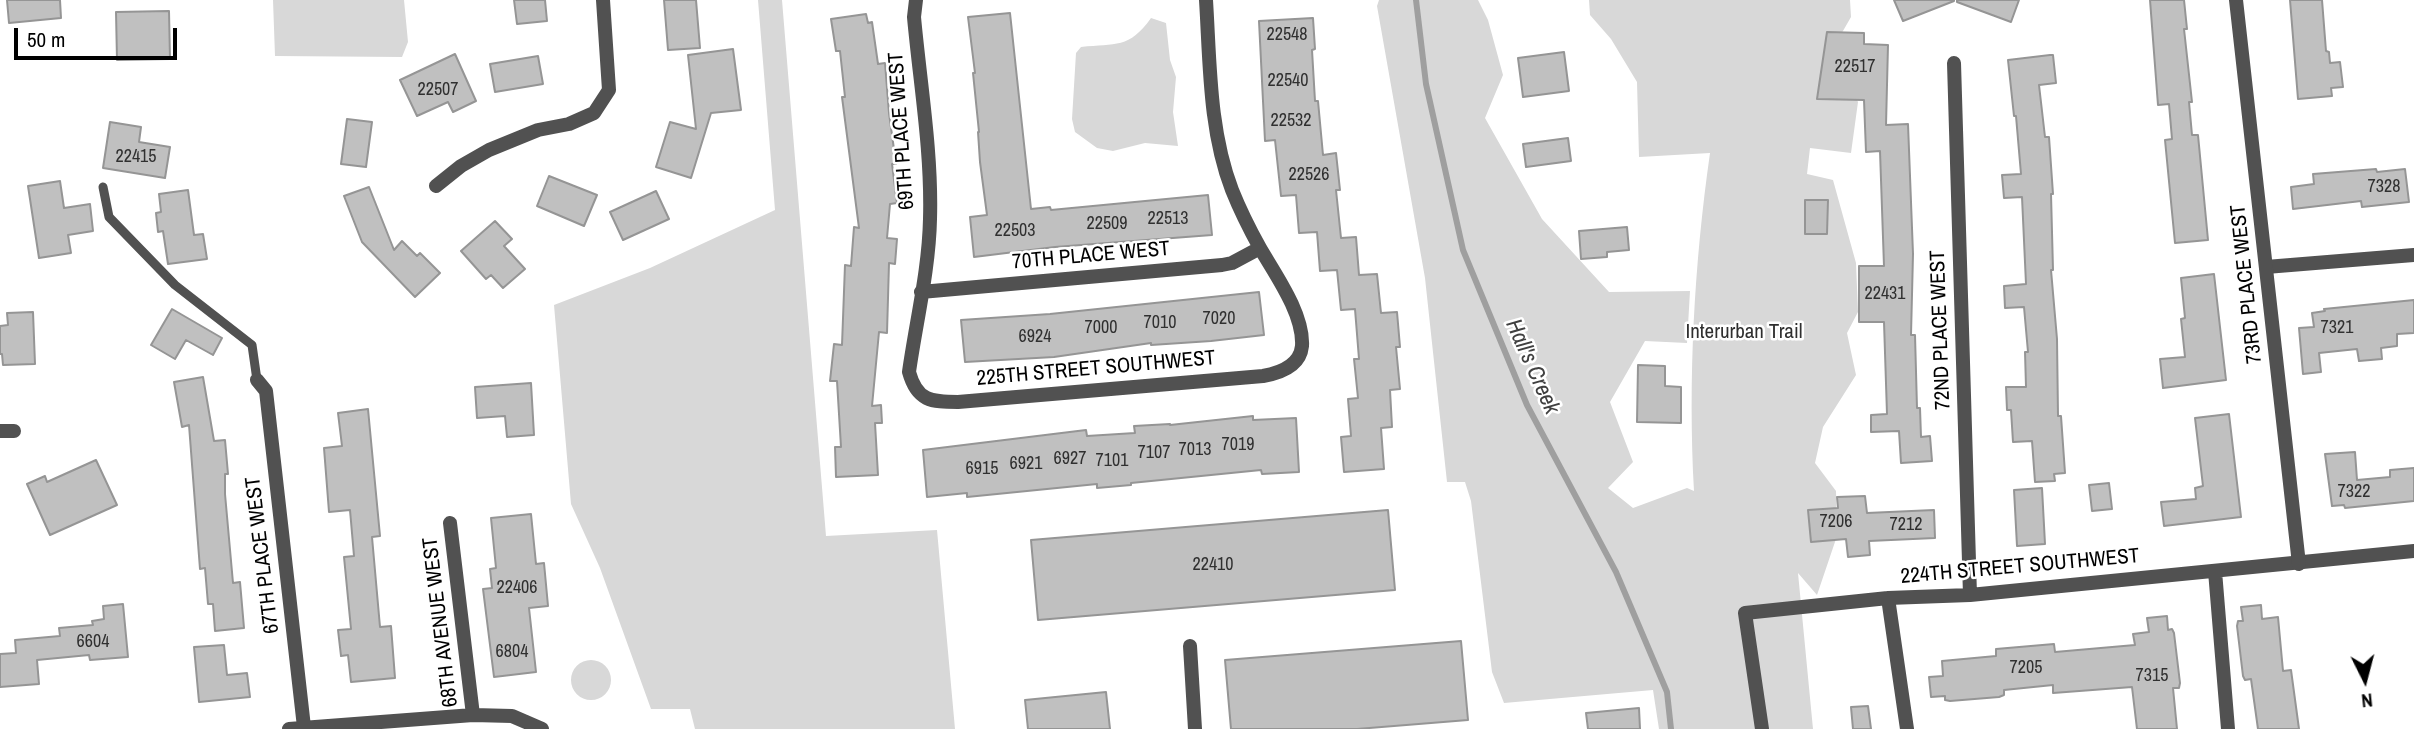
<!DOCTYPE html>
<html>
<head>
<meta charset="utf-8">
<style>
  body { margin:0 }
  #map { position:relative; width:2414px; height:729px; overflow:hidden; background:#fff; font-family:"Archivo Narrow",sans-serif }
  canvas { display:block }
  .north { position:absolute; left:2330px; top:645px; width:70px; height:70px; -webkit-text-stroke:5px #fff; paint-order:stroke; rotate:174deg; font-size:19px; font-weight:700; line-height:28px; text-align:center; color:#000 }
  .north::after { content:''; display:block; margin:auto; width:24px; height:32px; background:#000; clip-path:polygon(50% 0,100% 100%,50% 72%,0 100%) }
  .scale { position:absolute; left:14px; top:28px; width:163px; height:32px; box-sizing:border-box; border:4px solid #000; border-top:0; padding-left:9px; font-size:21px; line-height:24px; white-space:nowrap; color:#000; -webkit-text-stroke:5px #fff; paint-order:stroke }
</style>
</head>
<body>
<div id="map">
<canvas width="2414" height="729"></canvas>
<div class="north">N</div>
<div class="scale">50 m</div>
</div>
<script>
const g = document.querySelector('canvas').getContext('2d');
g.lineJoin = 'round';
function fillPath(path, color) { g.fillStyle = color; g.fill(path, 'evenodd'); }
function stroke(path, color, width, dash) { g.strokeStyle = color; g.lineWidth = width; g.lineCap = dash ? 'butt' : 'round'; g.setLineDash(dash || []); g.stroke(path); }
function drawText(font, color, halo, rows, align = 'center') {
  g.font = font + ' "Archivo Narrow",sans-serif'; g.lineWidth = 5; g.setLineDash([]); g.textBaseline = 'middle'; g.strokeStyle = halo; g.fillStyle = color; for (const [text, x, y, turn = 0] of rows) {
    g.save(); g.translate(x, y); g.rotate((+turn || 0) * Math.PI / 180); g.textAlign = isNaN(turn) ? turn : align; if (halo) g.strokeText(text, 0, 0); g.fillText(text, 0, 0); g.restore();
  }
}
fillPath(new Path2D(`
  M273 0H404L408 42 402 57 275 56Z
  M758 0H782L826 536 937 530 955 729H695L690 709H651L600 568 571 504 554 305 650 268 775 210Z
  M1379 0H1478L1488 20 1503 75 1485 118 1542 219 1609 292 1690 291 1687 343 1645 341 1610 402 1633 462 1608 488 1633 508 1687 488 1694 491C1688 379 1694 265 1710 153L1639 157 1637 82 1611 39 1590 15 1589 0H1850L1851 17 1832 50 1858 102 1851 153 1810 148 1807 174 1833 180 1856 263 1858 312 1847 333 1856 375 1823 427 1815 463 1836 491 1837 536 1817 595 1798 573 1813 729H1659L1653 690 1504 703 1492 672 1471 501 1465 482H1447L1425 278 1377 6Z
  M1151 18 1166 23 1170 60 1176 77 1173 112 1178 146 1145 143 1113 151 1097 148 1075 132 1072 119 1076 53 1081 47C1116 43 1129 49 1151 18Z
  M571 680a20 20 0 1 1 40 0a20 20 0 1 1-40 0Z`), '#d8d8d8');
stroke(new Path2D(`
  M1416 0 1426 84 1463 250 1527 405 1616 572 1667 692 1671 729`), '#9f9f9f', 6);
const building = new Path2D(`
  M7 0H60L61 18 9 23Z
  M514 0H545L547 21 517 24Z
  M664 0H696L700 48 668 50Z
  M1894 0H1954V1L1903 21Z
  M1957 0H2019L2011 22 1957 2Z
  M2150 0H2184L2187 29H2184L2192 102H2189L2192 135H2198L2208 240 2175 243 2165 140 2172 139 2169 104 2158 105Z
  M2290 0H2322L2326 51 2329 52 2330 63 2340 62 2343 87 2331 88 2332 96 2298 99Z
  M169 11 170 59 117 60 116 12Z
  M1010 13 1031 209 1050 207 1051 210 1208 195 1212 235 1055 247 974 257 970 217 987 215 980 162 978 132H979L973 73H975L968 17Z
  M866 14 868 23 872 22 878 64 885 63 889 113 896 164H892L897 203 890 204 887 238 897 239 895 264 889 263 887 333 879 332 872 406 881 405 882 423H875L878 475 836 477 835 447H841L837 381H830L834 344 842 345 845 265 851 266 854 227 859 228 842 97H845L840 51H836L831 19Z
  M1313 18 1315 49 1312 50 1315 101H1318L1323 155 1336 153 1340 190H1336L1341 238 1356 237 1359 275 1377 274 1381 313 1397 312 1400 347H1396L1400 389 1390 390 1392 427 1381 428 1384 469 1344 472 1341 437 1351 436 1348 399 1358 398 1354 359H1359L1355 309 1341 310 1337 270 1320 271 1317 232 1299 233 1296 195 1281 196 1275 140 1265 141 1259 21Z
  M1827 32 1864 33V44L1888 45 1886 125 1908 124 1913 254 1911 335H1915L1917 408H1920L1921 437 1930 436 1932 461 1901 463 1899 431 1871 432V415L1887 414 1884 322H1859V266H1884L1880 151 1866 152 1864 100 1817 99Z
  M733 49 741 110 711 113 691 178 656 167 670 122 696 129 688 55Z
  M1564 52 1569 91 1523 97 1518 58Z
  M455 54 476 101 453 112 448 102 417 116 400 80Z
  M2050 55H2053L2056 83 2039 85 2045 137H2049L2053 194H2051L2053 270H2051L2057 339 2058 416H2061L2065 473 2054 474 2055 481 2035 482 2032 441 2013 442 2011 410H2007L2006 387H2026L2025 352H2028L2024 307 2005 308 2004 286 2026 284 2022 197 2004 198 2002 175 2021 174 2016 116H2014L2008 60Z
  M538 56 543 84 495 92 490 64Z
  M347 119 372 122 366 167 341 164Z
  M110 122 141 127 139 142 170 147 165 178 103 168Z
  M1568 138 1571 161 1526 167 1523 144Z
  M2376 169 2377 172 2405 169 2409 202 2362 207 2361 201 2293 209 2291 187 2314 184 2313 174Z
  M549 176 597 195 584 226 537 206Z
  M60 181 64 208 90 204 93 231 68 235 71 253 39 258 28 186Z
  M369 187 394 250 402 241 417 256 420 253 440 273 415 297 362 242 344 196Z
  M188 190 194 235 203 234 207 259 168 264 163 231 158 232 156 213 161 212 159 194Z
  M656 191 669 219 623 240 610 212Z
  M1805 200H1828L1827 234H1805Z
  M495 221 512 239 504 246 525 269 503 288 491 275 486 279 461 251Z
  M1627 227 1629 250 1607 252V257L1581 259 1579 231Z
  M2214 274 2226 380 2163 388 2160 359 2185 357 2181 319 2185 318 2181 278Z
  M1259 292 1264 335 1211 341 1151 345V343L1054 357 965 362 961 320 1050 314Z
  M2414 300V333L2397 334V346L2381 348 2382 359 2359 361 2357 349 2319 353 2321 372 2303 374 2299 328 2314 327 2312 313 2325 311 2324 309Z
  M172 309 222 338 213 355 186 340 175 359 151 345Z
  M33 312 35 364 3 365 2 354H0V326L8 325 7 313Z
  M1638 365 1665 366V386L1681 387V423L1637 422Z
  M203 377 214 441 225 440 228 474H225V494L233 583 240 582 244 628 215 631 213 604H208L205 568 200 569 189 425 182 427 174 382Z
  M531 383 534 435 507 437 505 416 477 418 475 387Z
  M368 409 380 536 372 537 380 627 391 626 395 678 351 682 348 655 341 656 338 630 351 629 344 557 354 556 350 510 329 512 324 448 342 446 338 413Z
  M2229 414 2241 517 2164 526 2161 502 2196 499 2195 488 2203 486 2195 418Z
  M1253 416V420L1296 418 1299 472 1262 474 1261 470 1131 483V485L1097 488V484L967 497V493L927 497 923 450 1086 430 1087 436 1135 433 1134 426 1170 424V425Z
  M2355 452 2357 480 2390 477V470L2414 468V501L2345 508 2344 505 2332 506 2325 454Z
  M96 460 117 505 50 535 27 484 45 476 47 482Z
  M2109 483 2112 509 2092 511 2089 485Z
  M2042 488 2045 544 2017 546 2014 490Z
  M1865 496 1867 513 1934 510 1935 538 1869 541 1870 555 1848 557 1846 539 1811 542 1808 510 1838 508 1837 497Z
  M1388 510 1395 590 1038 620 1031 540Z
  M531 514 536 564 544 563 548 606 529 608 536 672 494 677 483 589 492 588 490 569 496 568 491 518Z
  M123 604 128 657 90 660 89 655 37 660 39 684 0 687V654L16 653 15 640 60 636 59 628 93 625 92 621 104 619 103 606Z
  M2261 605 2262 619 2278 617 2283 671 2291 670 2299 729H2258L2251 679 2245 680 2243 676 2237 626 2238 621H2243L2241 607Z
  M2167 616 2168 630 2172 629 2174 633 2180 683 2179 688H2173L2177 729H2137L2132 687 2053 693V685L2004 690V695L1999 697 1950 701 1945 700V696L1931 697 1929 677 1943 676 1942 661 1996 656V649L2054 644 2055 652 2135 645 2133 634 2149 632 2147 618Z
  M1461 641 1468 720 1357 729H1231L1225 660Z
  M224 645 227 675 247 673 250 697 199 702 194 647Z
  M1106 692 1110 729H1028L1025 700Z
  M1868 706 1871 729H1853L1851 707Z
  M1639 708 1640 729H1588L1586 713Z`);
fillPath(building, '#c0c0c0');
stroke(building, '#959595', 2);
stroke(new Path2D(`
  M103 187 109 217 175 285 252 345 257 380`), '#515151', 9);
stroke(new Path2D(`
  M916 0 914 17C920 83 932 152 930 219 929 270 916 322 909 372 917 401 931 402 958 402L1263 376C1280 373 1300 366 1302 346 1304 314 1275 274 1260 248 1250 230 1240 210 1232 190 1209 130 1210 63 1206 0
  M1954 63 1970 595
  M436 186 461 166 489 150 538 130 569 124 594 113 609 90 603 0
  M2266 267 2414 255
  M921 292 1222 265 1232 263 1260 248
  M257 380 266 391 304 727
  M0 431H14
  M450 523 473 715
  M2215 571 2228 729
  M1888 598 1907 729
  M1190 646 1195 729
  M289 729 473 715 512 716 542 729
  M1762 729 1745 613 1888 598 1970 595 2414 551`), '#515151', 14);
stroke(new Path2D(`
  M2236 0 2299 564`), '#515151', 14);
drawText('18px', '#303030', null, [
  ["22548",1287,35],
  ["22517",1855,67],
  ["22540",1288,81],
  ["22507",438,90],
  ["22532",1291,121],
  ["22415",136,157],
  ["22526",1309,175],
  ["7328",2384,187],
  ["22513",1168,219],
  ["22509",1107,224],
  ["22503",1015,231],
  ["22431",1885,294],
  ["7020",1219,319],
  ["7010",1160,323],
  ["7000",1101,328],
  ["7321",2337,328],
  ["6924",1035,337],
  ["7019",1238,445],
  ["7013",1195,450],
  ["7107",1154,453],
  ["6927",1070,459],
  ["7101",1112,461],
  ["6921",1026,464],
  ["6915",982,469],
  ["7322",2354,492],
  ["7206",1836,522],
  ["7212",1906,525],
  ["22410",1213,565],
  ["22406",517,588],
  ["6604",93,642],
  ["6804",512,652],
  ["7205",2026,668],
  ["7315",2152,676]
]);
drawText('21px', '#000', '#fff', [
  ["69TH PLACE WEST",902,131,-94],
  ["70TH PLACE WEST",1091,256,-5],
  ["73RD PLACE WEST",2247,284,-96],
  ["72ND PLACE WEST",1941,330,-92],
  ["225TH STREET SOUTHWEST",1096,369,-5],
  ["67TH PLACE WEST",263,555,-97],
  ["224TH STREET SOUTHWEST",2020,567,-5],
  ["68TH AVENUE WEST",441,622,-97]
]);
drawText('21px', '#2f2f2f', '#fff', [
  ["Interurban Trail",1744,332]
]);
drawText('italic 23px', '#404040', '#fff', [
  ["Hall's Creek",1532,367,66]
]);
</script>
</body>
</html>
